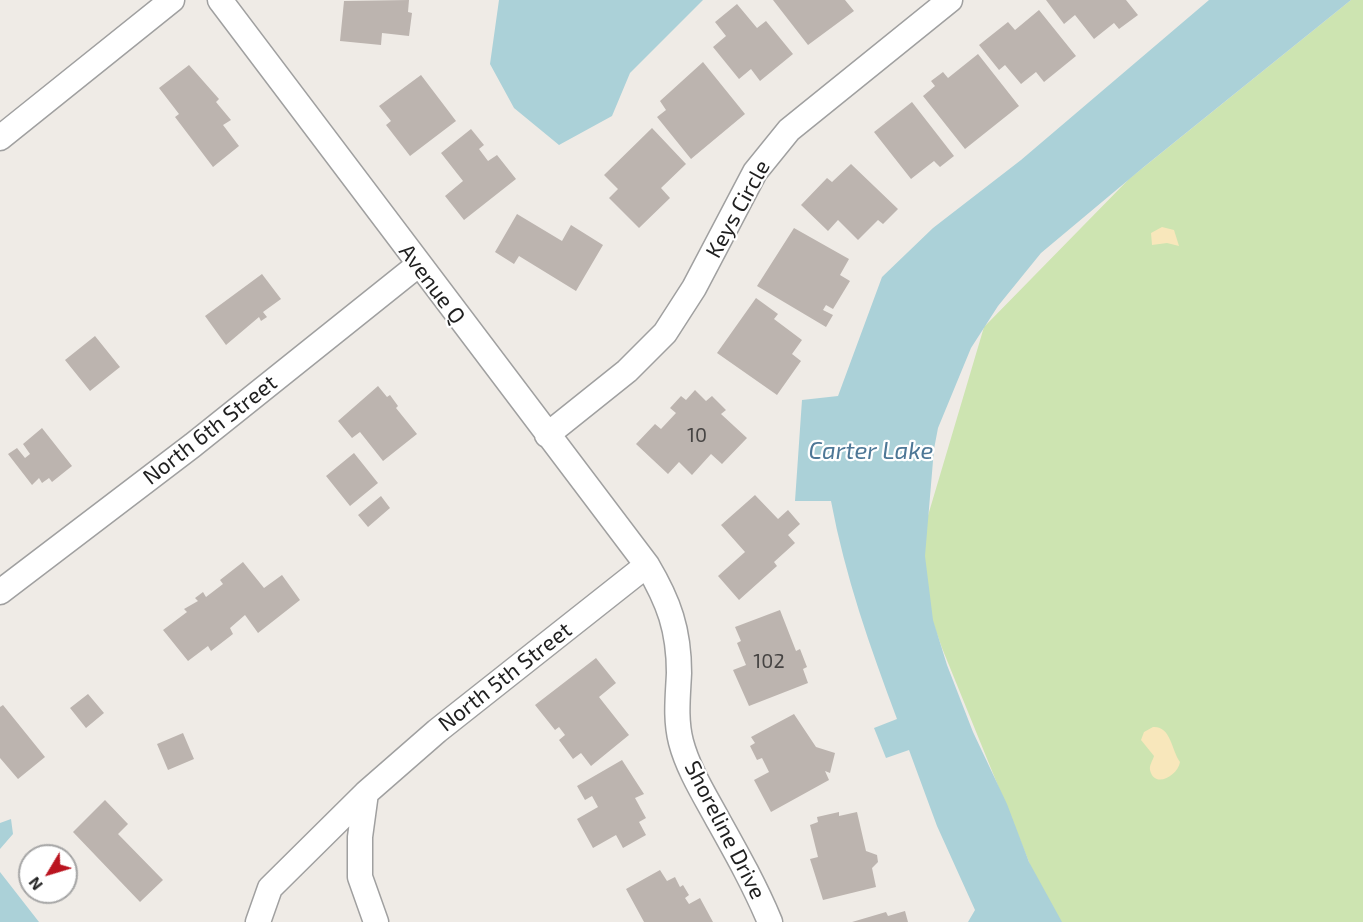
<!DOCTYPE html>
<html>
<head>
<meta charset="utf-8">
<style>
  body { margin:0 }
  #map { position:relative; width:1363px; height:922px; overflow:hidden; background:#efebe6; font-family:"Exo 2",sans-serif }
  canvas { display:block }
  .north { position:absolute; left:18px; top:844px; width:60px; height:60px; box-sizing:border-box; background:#fff; border:2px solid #a5a5a5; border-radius:50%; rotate:232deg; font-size:16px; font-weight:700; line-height:24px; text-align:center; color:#1f1f1f }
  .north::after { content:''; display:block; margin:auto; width:21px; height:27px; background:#ba141f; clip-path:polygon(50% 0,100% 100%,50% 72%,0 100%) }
</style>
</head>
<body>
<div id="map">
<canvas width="1363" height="922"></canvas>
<div class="north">N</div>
</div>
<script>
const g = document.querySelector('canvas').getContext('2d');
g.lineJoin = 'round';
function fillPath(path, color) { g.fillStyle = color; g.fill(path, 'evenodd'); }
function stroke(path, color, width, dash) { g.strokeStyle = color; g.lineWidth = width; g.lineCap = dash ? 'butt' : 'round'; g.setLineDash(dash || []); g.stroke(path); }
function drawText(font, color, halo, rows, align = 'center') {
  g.font = font + ' "Exo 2",sans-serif'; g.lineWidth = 4.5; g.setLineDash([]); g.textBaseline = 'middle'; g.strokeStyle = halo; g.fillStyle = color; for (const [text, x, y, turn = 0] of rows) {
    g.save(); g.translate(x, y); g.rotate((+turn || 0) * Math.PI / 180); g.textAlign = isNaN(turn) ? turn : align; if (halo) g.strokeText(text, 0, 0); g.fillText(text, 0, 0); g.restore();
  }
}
fillPath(new Path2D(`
  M1351 0H1363V922H1040L1029 862 942 648 913 566 984 327 1129 179Z`), '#cde4b1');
fillPath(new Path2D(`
  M1162 227 1174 230 1179 246 1167 243 1152 245 1151 233Z
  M1153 727C1171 726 1171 749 1180 762 1178 776 1154 789 1150 770 1149 765 1153 760 1154 756L1141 740 1144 732Z`), '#f8e7bb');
fillPath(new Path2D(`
  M499 0H703L630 73 612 116 559 145 514 108 490 64Z
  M1209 0H1351L1145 166 1041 253 998 306 971 348 938 428 934 449 925 556 933 620 947 665 973 732 1007 804 1029 862 1062 922H968L975 910 937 826 909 750 886 758 874 728 897 719C870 647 845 576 831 501H795L802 400 838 396 882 277 933 228 1021 160Z
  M11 819 13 834 0 849V823Z
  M0 872 39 922H0Z`), '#abd1d8');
fillPath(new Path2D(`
  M409 0 408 12 412 13 409 36 382 33 381 45 340 41 344 1Z
  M773 0H845L854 11 808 45Z
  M1046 0H1126L1138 15 1119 29 1114 23 1094 39 1075 15 1064 24Z
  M737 4 757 28 766 21 793 54 760 81 751 69 739 79 713 47 726 36 715 22Z
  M1039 10 1076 56 1044 82 1036 72 1021 84 1005 65 999 70 979 45 1008 22 1015 30Z
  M978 54 1019 106 965 149 923 96 935 86 931 81 943 72 948 78Z
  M703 62 745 114 691 159 657 117 666 110 660 101Z
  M189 65 219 99 216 102 231 120 223 125 239 146 213 167 175 117 179 114 159 88Z
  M421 75 456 121 410 156 386 125 391 121 379 106Z
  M912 102 954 156 940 167 934 161 911 179 874 132Z
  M652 128 686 164 661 188 670 198 639 228 609 198 618 189 604 175Z
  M471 129 484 145 479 149 488 161 497 155 516 179 464 220 445 196 463 181 441 153Z
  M851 164 898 209 883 224 878 220 858 240 838 220 828 231 801 205 827 178 832 182Z
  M517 214 562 241 571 225 603 245 576 291 519 256 514 264 495 252Z
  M794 228 849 259 840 275 850 281 833 309 826 305 823 310 833 315 826 327 757 286Z
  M262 274 281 299 263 312 267 317 261 321 259 317 226 345 205 316Z
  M756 298 778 314 774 319 802 340 792 354 801 361 777 395 717 353Z
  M95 336 120 367 90 391 65 360Z
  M378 386 387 397 390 395 398 406 396 408 417 434 383 461 360 432 352 438 338 421Z
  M695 390 706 401 712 396 726 410 721 414 747 438 722 464 711 454 692 475 679 462 668 474 636 444 655 424 661 429 676 413 670 408 681 396 686 400Z
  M42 428 72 466 52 482 49 478 42 483 39 478 32 485 8 454 17 448 25 458 30 454 23 444Z
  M354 453 378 483 350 506 326 476Z
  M755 495 778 519 788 510 800 524 788 535 795 543 774 562 777 566 739 600 718 576 745 552 721 525Z
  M381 496 390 508 368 527 358 515Z
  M243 562 264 588 282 575 300 600 258 633 245 615 230 628 233 634 211 651 208 646 188 661 163 630 187 612 184 609 198 601 195 598 203 592 206 597 223 584 220 580Z
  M780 610 796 651 800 649 807 667 803 669 808 683 749 706 733 670 746 665 737 643 741 641 735 627Z
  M596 658 616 683 599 697 629 735 591 766 581 753 573 759 559 740 565 735 559 727 555 730 535 705Z
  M88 694 104 713 86 728 70 708Z
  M3 705 45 757 18 779 0 758V707Z
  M794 714 816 747 835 753 830 773 825 771 829 780 771 812 754 780 769 772 762 758 757 760 750 746 755 743 751 737Z
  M183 733 194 759 168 770 157 744Z
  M622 760 644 794 635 798 646 818 639 822 646 835 623 848 616 835 593 848 577 819 598 807 592 796 585 800 577 786Z
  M105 800 128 824 118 834 163 880 140 902 73 832Z
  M839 812V816L857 812 866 851 877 855 878 862 872 868 876 887 823 900 810 859 818 857 810 825 818 822 817 817Z
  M660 870 667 881 675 877 680 887 683 885 689 895 685 898 689 904 700 898 713 922H644L626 889Z
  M905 911 908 922H852L886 912 888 916Z`), '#bcb4af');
const street = new Path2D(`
  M220 0 647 565C669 602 679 630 679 673 678 696 675 719 681 742 688 769 705 796 718 820 737 854 755 886 770 922
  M0 138 172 0
  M547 435 627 371 665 333 694 288 755 172 789 130 950 0
  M0 592 193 445 418 265
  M366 793 360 837V877L376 922
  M258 922 270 888 366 793 437 731 647 565`);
stroke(street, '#a0a0a0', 27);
stroke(street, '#fff', 24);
drawText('20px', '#464443', null, [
  ["10",697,435],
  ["102",769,661]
]);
drawText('22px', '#1f1f1f', '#fff', [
  ["Keys Circle",738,209,-61],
  ["Avenue Q",432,284,53],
  ["North 6th Street",210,430,-38],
  ["North 5th Street",505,677,-38],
  ["Shoreline Drive",725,830,63]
]);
drawText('italic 24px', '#4d7796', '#fff', [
  ["Carter Lake",871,451]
]);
</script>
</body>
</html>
